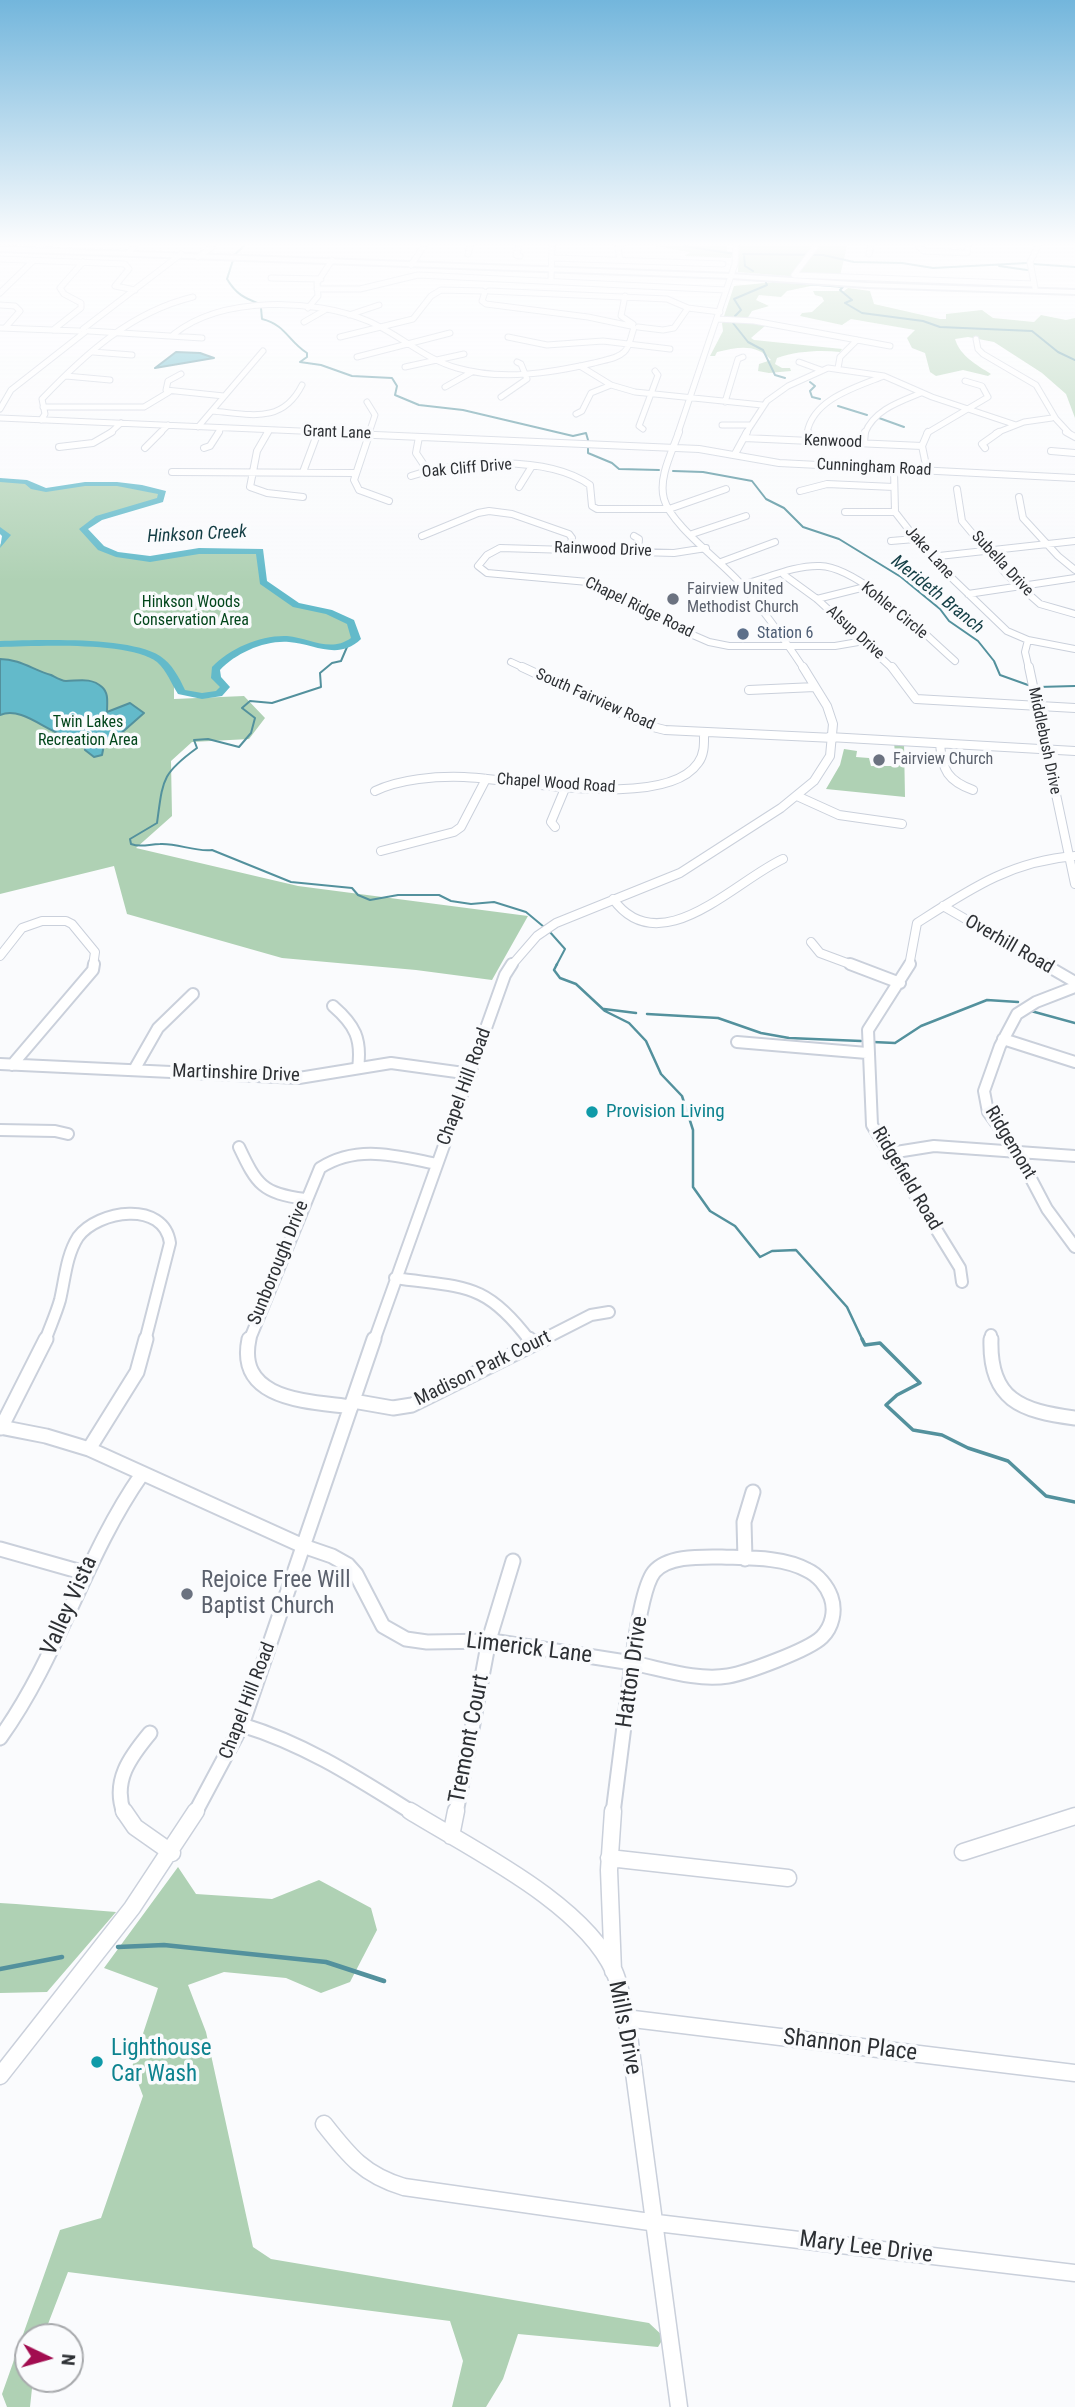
<!DOCTYPE html>
<html>
<head>
<meta charset="utf-8">
<style>
  body { margin:0 }
  #map { position:relative; width:1075px; height:2407px; overflow:hidden; background:#fafbfd; font-family:"Roboto Condensed",sans-serif }
  canvas { display:block }
  .north { position:absolute; left:14px; top:2323px; width:70px; height:70px; box-sizing:border-box; background:#fafbfd; border:2px solid #a8aaad; border-radius:50%; rotate:95deg; font-size:19px; font-weight:700; line-height:28px; text-align:center; color:#2d3034 }
  .north::after { content:''; display:block; margin:auto; width:24px; height:32px; background:#a20d50; clip-path:polygon(50% 0,100% 100%,50% 72%,0 100%) }
</style>
</head>
<body>
<div id="map">
<canvas width="1075" height="2407"></canvas>
<div class="north">N</div>
</div>
<script>
const g = document.querySelector('canvas').getContext('2d');
g.lineJoin = 'round';
function fillPath(path, color) { g.fillStyle = color; g.fill(path, 'evenodd'); }
function stroke(path, color, width, dash) { g.strokeStyle = color; g.lineWidth = width; g.lineCap = dash ? 'butt' : 'round'; g.setLineDash(dash || []); g.stroke(path); }
function drawText(font, color, halo, rows, align = 'center') {
  g.font = font + ' "Roboto Condensed",sans-serif'; g.lineWidth = 7; g.setLineDash([]); g.textBaseline = 'middle'; g.strokeStyle = halo; g.fillStyle = color; for (const [text, x, y, turn = 0] of rows) {
    g.save(); g.translate(x, y); g.rotate((+turn || 0) * Math.PI / 180); g.textAlign = isNaN(turn) ? turn : align; if (halo) g.strokeText(text, 0, 0); g.fillText(text, 0, 0); g.restore();
  }
}
fillPath(new Path2D(`
  M656 246H727V251L733 253 731 258 684 256 690 252Z
  M739 246H847L839 280 738 272Z
  M775 282 815 285 787 291 781 297 759 295 756 300 769 306 752 311 747 319 724 316 734 286Z
  M848 288 870 291 874 304 940 319H946V314L982 310 993 318 1034 322 1041 315 1066 320 1075 318V418L1066 394 1042 373 994 342 968 337 955 339C960 356 977 365 991 374L988 376 963 370 936 376 930 372 925 353 912 348 907 338 915 330 851 319 842 325 800 316 802 313 812 312 824 301 822 297 815 295 813 291H844Z
  M725 321 766 325 751 338 754 340 842 349 840 352C820 350 797 351 777 358L775 364 782 368H790L791 371 769 373 758 371 759 364 771 360C756 343 738 347 717 352L715 356H710L723 331 722 323Z
  M0 480 27 482 34 487 46 490 85 484H117L142 487 163 493 160 500 99 518 83 530C121 571 151 556 199 551 219 549 240 549 260 551L263 582C273 590 284 601 296 605 319 612 352 610 356 639 334 658 314 642 289 639 268 637 228 652 215 669L216 677 225 687 219 694C163 701 192 683 166 667L174 679V699L244 696 265 718 249 739 192 742 171 761 172 816 136 848 298 886 528 916 492 980 416 970 282 958 127 914 114 866 0 894V545L7 535 0 530Z
  M894 742 904 743 905 797 826 789 840 765 844 749 857 751 856 757 869 758 871 766H896Z
  M178 1867 196 1894 272 1899 319 1880 371 1908 377 1930 350 1982 321 1993 286 1978 224 1972 188 1985 206 2032 253 2247 271 2259 649 2323 664 2337 658 2347 518 2334 503 2379 486 2407H452L463 2361 450 2321 68 2272 43 2337H28V2379H33L30 2407H7L2 2394 60 2230 101 2218 143 2096 132 2067 158 1988 104 1968Z
  M0 1903 16 1904 116 1912 47 1992 0 1993Z`), '#afd1b4');
const water = new Path2D(`
  M176 352 200 353 214 358 155 368Z
  M0 659C20 659 33 670 51 675 55 677 61 681 66 681 78 681 91 677 102 687 109 693 107 703 107 712L130 703 144 713 118 736 105 740 102 755 94 757 85 750 83 737C77 736 72 737 66 736 45 731 22 706 0 715Z`);
fillPath(water, '#63baca');
stroke(water, '#53919d', 2);
stroke(new Path2D(`
  M684 246 735 254
  M743 254 823 255 854 262 902 263 933 268 1027 263
  M234 255 244 246
  M744 255 745 266 753 271
  M233 260 227 279C236 294 244 298 260 304
  M1033 264 1075 267
  M999 266 1027 270
  M770 281 843 287 840 290 852 300 845 303 862 313 923 321 940 327 1032 331 1058 352 1075 360
  M261 308 262 319C286 325 288 341 307 353V357L300 362 321 365 352 376 392 378 397 386 395 395 419 405 463 410 573 436 586 433 588 440
  M735 316 741 310 734 299 767 285 765 280
  M733 323 748 342 763 350 775 375 785 378
  M810 382 815 386 810 391 812 397 820 399
  M838 406 867 415
  M879 418 904 427
  M588 446V453L612 463 619 469 659 470
  M673 471 703 472 752 481 766 499 784 508 803 527 839 539 901 577 940 609 949 621 978 641 994 661 1000 675 1028 685
  M347 647 341 661 332 663 320 673 321 687 272 703 250 701 242 708 255 718 251 733 239 747 208 739 194 740 197 748C161 774 163 780 157 823L130 839 131 844C141 848 149 844 160 844 178 843 194 852 212 850L291 882 352 888 358 895 370 900 398 895H439L451 901 471 904 494 902 526 912 544 927
  M1038 687 1075 686
  M549 931 565 949 556 966`), '#53919d', 2);
stroke(new Path2D(`
  M557 964 554 970 560 978 576 984 605 1011 629 1023 646 1041 661 1074 682 1096 693 1130V1187L710 1211 735 1226 760 1257 772 1251 796 1250 847 1307 863 1341
  M604 1009 636 1013
  M1031 1011 1075 1023
  M647 1014 718 1018 761 1033 789 1038 861 1041
  M873 1042 895 1043 921 1026 987 1000 1018 1002`), '#53919d', 2.5);
stroke(new Path2D(`
  M862 1339 865 1345 880 1343 920 1383 897 1395 886 1405 913 1430 942 1435 968 1448 1008 1461 1046 1496 1075 1502`), '#53919d', 3.5);
stroke(new Path2D(`
  M118 1947 164 1945 326 1962 384 1981
  M0 1969 62 1957`), '#53919d', 4.5);
fillPath(new Path2D(`
  M0 478 27 480 46 488 85 482H117L142 485 166 491 163 502 102 520 88 529 104 546 118 552 150 556 199 548 263 549 267 581 299 603 332 610 354 620 361 639C338 661 315 644 289 642 265 640 236 653 220 670L221 677 230 687 222 696 202 699 178 694C171 683 167 671 157 662 130 641 35 646 0 647V641C38 640 129 636 160 656 172 664 179 677 185 690L202 693 216 691 220 687 211 678 212 667C230 648 261 635 287 636 310 638 330 653 351 638L347 624 326 614 293 607 260 584 256 554H199L150 562 116 557 98 550 79 529 96 516 157 498 158 494 117 486H85L46 492 31 489 25 484 0 482Z
  M0 527 11 535 0 548 2 536 0 534Z`), '#63baca');
const minorFar5 = new Path2D(`
  M519 246 516 255 520 256
  M816 246 794 275 1034 284
  M918 246 924 251 967 253 968 246
  M129 252 135 246
  M468 254 470 246
  M869 254 871 246
  M198 257 212 247
  M553 258 723 264
  M0 259 125 264 129 269 115 286 135 290
  M620 260 618 248 622 246
  M411 265 424 246
  M271 278 321 279
  M551 280 552 246
  M1035 288 1030 262 1038 246
  M317 289H360L418 275 726 290
  M489 291 667 299 688 308 720 312
  M485 292 482 301 486 304 588 317 631 326
  M0 293 33 261
  M625 296 621 316 633 324
  M0 305 15 306 20 311 5 328
  M308 308 318 296 317 283 332 260
  M349 315 379 305
  M718 319 754 321 890 346
  M304 322 325 310
  M638 327 663 330 674 328 688 308
  M0 328 79 331
  M83 329 181 254
  M53 330 81 308V303L64 294 60 288 83 262
  M89 331 202 338
  M174 334C222 296 313 298 368 321 399 334 424 359 457 368 502 381 550 373 594 363 604 360 617 359 624 352 630 347 631 335 634 328
  M340 337 413 319 431 296 441 290 482 291
  M508 337 547 345 603 341 670 349
  M976 339 978 349 983 354 1036 385 1056 419 1069 433
  M93 352 132 355
  M357 357 450 333
  M799 362 821 370
  M580 366 611 385 635 392 762 405
  M405 367 464 354
  M838 368 840 357 857 340
  M181 374 168 381 166 390 224 396
  M66 376 110 380
  M445 387 472 372
  M501 397 527 379 521 364 517 362
  M367 402 375 415 369 433
  M725 402 738 359 743 357
  M43 407H144L169 392
  M0 409 11 390 85 332
  M212 411C249 414 282 425 302 385
  M576 414 582 411 591 393 611 385
  M0 418 346 433
  M41 420 45 414 42 399C85 354 131 312 193 297
  M722 425H751
  M198 427 263 351
  M643 429 639 426 658 375 655 371
  M110 433 121 423
  M160 433 168 425
  M218 433 221 428
  M267 433 269 430
  M678 433 735 264 736 246
  M746 433 767 401 788 386 828 368 884 376 932 397 1016 425
  M807 433C813 399 856 387 884 376
  M865 433C874 410 899 402 921 393
  M927 433 988 397 982 386 965 381
  M996 433 1024 422 1052 418`);
const minorFar4 = new Path2D(`
  M268 432 257 451 250 487 267 493 303 497
  M306 432 699 449 779 463 1075 478
  M370 432 354 480 359 490 389 501
  M679 432C672 452 658 478 664 499 671 525 721 561 740 583 764 610 784 639 804 669
  M1066 432 1075 437
  M419 437 416 453 428 471
  M744 438 922 446
  M806 441 808 432
  M864 443 865 432
  M59 447 93 443 112 432
  M145 448 161 432
  M204 448 210 446 219 432
  M985 448 982 444 999 432
  M1051 451 1075 453
  M735 454 747 432
  M894 469 895 512 930 557 1007 631 1028 640 1075 649
  M927 470 922 446 928 432
  M172 472 354 473
  M303 472 318 432
  M411 476C458 460 548 455 590 485L592 506 597 509H669L726 489
  M519 487 532 466
  M957 489 962 521 1007 575 1040 604 1075 614
  M800 491 827 484 894 487
  M1019 497 1023 518 1058 556 1075 570
  M845 512H895
  M692 534 746 516
  M422 536 478 513 489 511 512 514 569 534 572 538 570 548
  M634 536 639 539 638 552
  M891 541 915 539
  M706 548 674 553 500 548 487 555 478 566 487 573 588 582 686 632 709 642 729 646H835L864 641
  M930 557 1075 541
  M721 562 775 542
  M784 575 817 599 893 669
  M741 585C766 579 794 565 820 566 860 567 925 635 955 661
  M968 594 1075 578
  M817 599 865 587
  M1028 640 1025 652 1029 669
  M511 662 526 669`);
const minorFar3 = new Path2D(`
  M522 667 649 726 665 730 834 738
  M892 667 916 699 1075 708
  M1029 667 1075 884
  M749 690 815 687
  M829 737 1075 751
  M940 744C942 770 948 781 973 790
  M375 791C400 779 436 776 464 777 516 779 665 811 698 763 705 754 704 742 704 732
  M797 796 839 815 902 824
  M555 827 551 822 566 786
  M381 851 454 832 461 827 486 779
  M613 899C660 964 736 880 783 859
  M943 906 1047 966
  M811 942 820 953 855 966
  M0 956 22 928 42 921H66L72 924 95 952 93 966
  M511 966 537 936 556 923 680 873 781 808 814 781 830 756 833 724 827 706 803 667
  M909 966 917 923C970 889 1011 861 1075 856`);
const minorFar2 = new Path2D(`
  M850 964 900 983
  M910 964 868 1030 872 1125 960 1268 962 1282
  M1044 964 1075 982
  M1075 987 1036 1002 1017 1014 1000 1046 984 1091 988 1112 1017 1152 1047 1209 1075 1247
  M333 1006C355 1025 362 1039 358 1068
  M1003 1039 1075 1062
  M737 1042 867 1053
  M0 1064 299 1078 391 1063 471 1074
  M12 1065 93 970 94 964
  M134 1070 158 1028 193 994
  M0 1130 55 1131 68 1134
  M239 1147C257 1185 262 1193 305 1199
  M890 1153 934 1146 1075 1156
  M395 1278C464 1288 485 1281 530 1341
  M45 1341C50 1327 56 1314 60 1300 65 1279 66 1256 78 1237 98 1210 164 1200 170 1243L145 1341
  M249 1341 320 1168C358 1144 396 1156 437 1164
  M374 1341 505 975 512 964
  M540 1341 591 1315 609 1312
  M991 1341V1335`);
const minorFar1 = new Path2D(`
  M249 1339C236 1401 309 1401 351 1407
  M529 1339 533 1344
  M991 1339C989 1400 1021 1411 1075 1418
  M353 1401 393 1408 412 1405 544 1339
  M0 1427 46 1436 89 1449 303 1546 332 1556 348 1565 356 1574 383 1626 406 1639 427 1642 492 1641 632 1663
  M1 1428 46 1339
  M89 1449 137 1372 146 1339
  M0 1549 85 1573
  M722 1557C749 1558 783 1557 807 1570 818 1575 827 1586 831 1597 836 1611 832 1627 822 1637 809 1650 746 1673 728 1676 696 1681 663 1669 632 1663 635 1643 642 1587 654 1572 668 1555 703 1557 722 1557Z
  M745 1559 744 1522 753 1492
  M242 1725C305 1744 357 1778 413 1813
  M0 1738C59 1656 84 1557 142 1474
  M124 1813C112 1781 130 1757 150 1733
  M195 1813 242 1725 374 1339
  M456 1813 489 1640 513 1561
  M613 1813 632 1663`);
const minor = new Path2D(`
  M124 1811 135 1827 172 1853
  M410 1811C473 1850 583 1903 614 1971 622 1989 624 2009 628 2028L679 2407
  M613 1811 609 1870 613 1971
  M451 1836 456 1811
  M963 1852 1075 1816
  M609 1858 788 1878
  M625 2018 1075 2073
  M0 2076 132 1908 196 1811
  M324 2124C349 2156 364 2175 404 2187L657 2223 1075 2273`);
const major = new Path2D(`
  M0 247 731 274 867 283 1075 290V294L867 287 731 278 0 251Z`);
stroke(minorFar5, '#cad0db', 7);
stroke(minorFar4, '#cad0db', 8);
stroke(minorFar3, '#cad0db', 10);
stroke(minorFar2, '#cad0db', 14);
stroke(minorFar1, '#cad0db', 17);
stroke(minor, '#cad0db', 19);
stroke(major, '#cad0db', 4);
stroke(minorFar5, '#fff', 5);
stroke(minorFar4, '#fff', 6);
stroke(minorFar3, '#fff', 8);
stroke(minorFar2, '#fff', 10);
stroke(minorFar1, '#fff', 13);
stroke(minor, '#fff', 16);
fillPath(major, '#fff');
const sky = g.createLinearGradient(0, 0, 0, 582);
sky.addColorStop(0, '#73b6dc');
sky.addColorStop(0.42, '#fdfdfe');
sky.addColorStop(1, '#fdfdfe00');
g.fillStyle = sky;
g.fillRect(0, 0, 1075, 582);
for (const [x, y, r, color] of [
  [673,599,7,"#6b7280"],
  [743,634,7,"#5c6f8a"],
  [879,760,7,"#6b7280"],
  [592,1112,7,"#0f9aa8"],
  [187,1594,7,"#6b7280"],
  [97,2062,7,"#0f9aa8"]
]) { const dot = new Path2D(); dot.arc(x, y, r, 0, 2 * Math.PI); g.fillStyle = color; g.fill(dot); stroke(dot, '#fafbfd', 2.5); }
drawText('16px', '#2d3034', '#fafbfd', [
  ["Grant Lane",337,433,2],
  ["Kenwood",833,442,2],
  ["Cunningham Road",874,468,3],
  ["Oak Cliff Drive",467,469,-5],
  ["Rainwood Drive",603,550,2],
  ["Jake Lane",929,553,48],
  ["Subella Drive",1002,564,47],
  ["Chapel Ridge Road",639,608,26],
  ["Kohler Circle",894,611,39],
  ["Alsup Drive",855,633,42],
  ["South Fairview Road",595,700,24],
  ["Middlebush Drive",1044,741,78],
  ["Chapel Wood Road",556,784,4]
]);
drawText('16px', '#5b616d', '#fafbfd', [
  ["Fairview United",687,590],
  ["Methodist Church",687,608],
  ["Fairview Church",893,760]
], 'left');
drawText('16px', '#03461c', '#fafbfd', [
  ["Hinkson Woods",191,603],
  ["Conservation Area",191,621],
  ["Twin Lakes",88,723],
  ["Recreation Area",88,741]
]);
drawText('16px', '#4e5e75', '#fafbfd', [
  ["Station 6",757,634]
], 'left');
drawText('italic 18px', '#133d44', '#fafbfd', [
  ["Hinkson Creek",197,535,-3],
  ["Merideth Branch",937,595,39]
]);
drawText('19px', '#2d3034', '#fafbfd', [
  ["Overhill Road",1009,945,30],
  ["Martinshire Drive",236,1074,2],
  ["Chapel Hill Road",465,1087,-70],
  ["Ridgemont",1010,1143,59],
  ["Ridgefield Road",906,1179,59],
  ["Sunborough Drive",279,1263,-68],
  ["Madison Park Court",483,1369,-26],
  ["Chapel Hill Road",248,1701,-69]
]);
drawText('19px', '#0d838f', '#fafbfd', [
  ["Provision Living",606,1112]
], 'left');
drawText('23px', '#5b616d', '#fafbfd', [
  ["Rejoice Free Will",201,1581],
  ["Baptist Church",201,1607]
], 'left');
drawText('23px', '#2d3034', '#fafbfd', [
  ["Valley Vista",70,1606,-66],
  ["Limerick Lane",529,1649,7],
  ["Hatton Drive",633,1672,-82],
  ["Tremont Court",470,1739,-79],
  ["Mills Drive",624,2028,79],
  ["Shannon Place",850,2046,7],
  ["Mary Lee Drive",866,2248,7]
]);
drawText('23px', '#0d838f', '#fafbfd', [
  ["Lighthouse",111,2049],
  ["Car Wash",111,2075]
], 'left');
</script>
</body>
</html>
